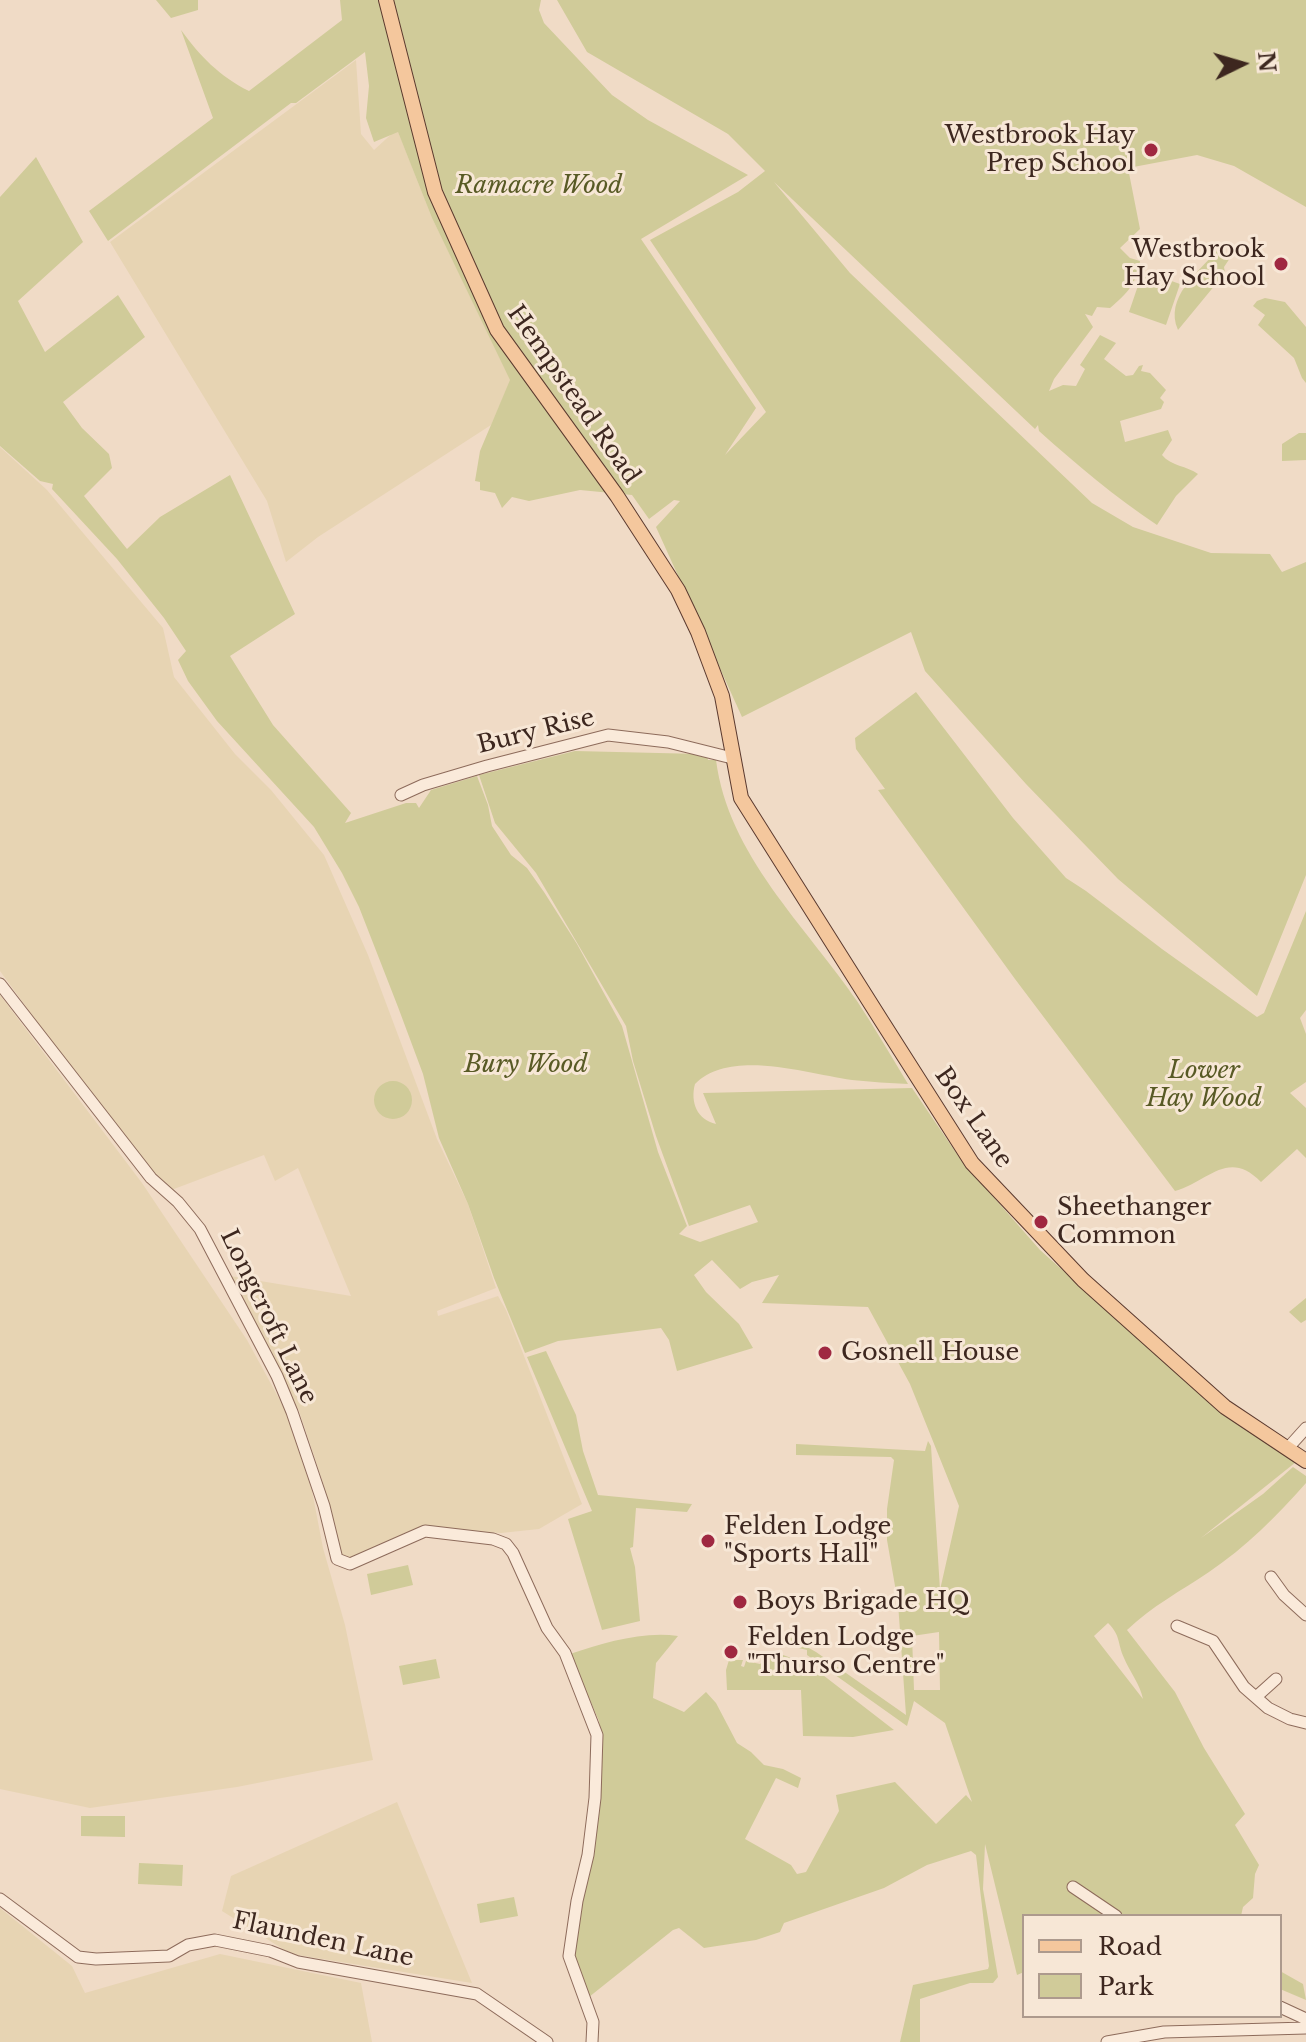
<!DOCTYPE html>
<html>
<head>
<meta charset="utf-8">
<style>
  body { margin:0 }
  #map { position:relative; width:1306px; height:2042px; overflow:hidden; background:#f0dbc6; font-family:"Libre Baskerville",serif }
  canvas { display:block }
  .legend { position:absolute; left:1022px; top:1914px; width:260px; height:104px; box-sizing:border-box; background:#f7e7d6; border:2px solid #ad9a8d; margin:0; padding:10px 14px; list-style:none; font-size:24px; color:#3d271f }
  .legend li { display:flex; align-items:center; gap:16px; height:40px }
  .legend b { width:40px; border:2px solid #ad9a8d }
  .north { position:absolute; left:1202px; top:24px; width:80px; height:80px; -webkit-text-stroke:6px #f7e7d6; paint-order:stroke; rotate:85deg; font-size:22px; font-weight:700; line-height:32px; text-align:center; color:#3d271f }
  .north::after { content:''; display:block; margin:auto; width:28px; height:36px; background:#3d271f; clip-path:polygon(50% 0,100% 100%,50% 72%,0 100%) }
</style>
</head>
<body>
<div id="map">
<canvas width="1306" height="2042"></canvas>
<ul class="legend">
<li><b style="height:10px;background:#f4c79d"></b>Road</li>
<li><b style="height:22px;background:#d0cb99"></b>Park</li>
</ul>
<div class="north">N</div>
</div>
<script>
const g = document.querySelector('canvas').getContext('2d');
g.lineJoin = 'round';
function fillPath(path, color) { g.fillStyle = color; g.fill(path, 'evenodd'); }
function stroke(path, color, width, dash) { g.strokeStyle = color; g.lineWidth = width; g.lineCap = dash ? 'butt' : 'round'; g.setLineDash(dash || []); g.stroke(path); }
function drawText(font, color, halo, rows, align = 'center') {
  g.font = font + ' "Libre Baskerville",serif'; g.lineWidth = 6; g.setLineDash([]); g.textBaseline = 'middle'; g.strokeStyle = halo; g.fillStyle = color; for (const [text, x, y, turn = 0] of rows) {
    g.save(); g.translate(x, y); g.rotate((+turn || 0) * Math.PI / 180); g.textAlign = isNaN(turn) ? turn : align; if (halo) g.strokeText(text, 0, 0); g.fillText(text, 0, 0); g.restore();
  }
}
fillPath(new Path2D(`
  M356 60 361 134 374 150 397 129 432 218 511 380 491 425 318 537 286 562 267 501 110 242Z
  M0 447 47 490 163 628 174 677 235 754 271 790 324 855 368 955 437 1139 468 1204 496 1288 437 1311 438 1316 498 1296 506 1310 582 1504 539 1529 501 1533 433 1529 346 1561 336 1553 323 1483 299 1411 230 1276 351 1296 298 1168 275 1181 264 1155 166 1192 100 1108 0 971Z
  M0 995 142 1183 247 1340 288 1415 312 1491 323 1548 345 1625 373 1760 237 1787 90 1808 0 1789Z
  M397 1802 472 1983 291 1954 222 1911 231 1876Z
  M0 1908 72 1966 85 1993 220 1954 361 1983 372 2042H0Z`), '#e7d4b3');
fillPath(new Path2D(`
  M156 0H198V10L171 18Z
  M340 0H541L539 10 544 23 612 95 648 120 748 175 641 239 756 408 725 455 766 412 650 240 738 192 765 171 728 134 587 52 557 0H1306V207L1234 166 1197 155 1128 168 1140 229 1120 248 1130 258 1140 261C1137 283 1127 294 1110 308L1097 307 1092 316 1085 314 1093 327 1054 379 1049 391 1063 385 1076 386 1085 369 1080 365 1100 335 1116 343 1104 359 1126 376 1133 375 1139 366 1143 365 1141 371 1150 373 1166 390 1160 398 1164 402 1161 409 1120 421 1125 442 1168 430 1172 440 1162 455C1171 466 1187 466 1198 474L1176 496 1157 525C1115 497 1077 465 1039 431L1038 425 1035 429 774 182 850 273 1092 503 1133 527 1211 553 1270 554 1282 572 1306 562V875L1257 996 1118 879 1026 784 925 671 911 632 742 717 656 527 680 501 674 500 649 519 632 495 580 490 529 501 512 497 502 508 495 493 480 490V482L475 481 480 451 510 380 432 218 398 132 374 142 366 118 369 86 365 52 296 103H291L108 241 89 211 213 118 181 30C200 56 219 76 249 91L342 20Z
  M36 157 83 242 18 301 45 352 118 295 145 337 63 402 82 428 109 454 112 468 84 496 127 549 160 517 230 475 295 614 230 656 273 725 351 813 345 823 406 803H416L419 808 431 790 477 776 488 805 492 826 511 855 527 868 544 892 577 944 622 1026 658 1152 687 1226 679 1234 700 1242 758 1222 750 1205 689 1226 656 1136 633 1061 626 1026 536 873 495 823 479 775 575 751 700 754 707 755 708 760H716C728 855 805 925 857 1001 875 1028 891 1056 908 1084 890 1083 871 1082 852 1080 807 1074 731 1048 695 1084 690 1102 697 1120 716 1124L703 1093 912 1088 961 1160 1040 1250 1217 1408 1296 1462 1201 1538 1263 1494 1293 1467 1306 1476V1483C1277 1516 1246 1547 1209 1572 1181 1591 1152 1606 1127 1630L1175 1692 1204 1748 1245 1814 1235 1825 1259 1865 1255 1874 1253 1898 1243 1907 1241 1916H1024V1972L1017 1975 985 1844 983 1889 998 1977 993 1983H970L920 1999V2042H900L913 1985 988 1969 989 1966 976 1855 971 1851 927 1865 884 1888 784 1923 780 1932 756 1940 704 1948 679 1928 673 1930 589 1997 572 1955 601 1741 599 1721 570 1654C604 1643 642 1631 678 1636L656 1663 653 1698 684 1712 706 1692 716 1703 737 1743 751 1752 764 1765 783 1769 801 1778 798 1788 776 1778 745 1839 791 1865 797 1874 806 1872 839 1811 836 1795 895 1782 936 1824 966 1795 972 1802 945 1723 914 1701 907 1726 807 1655V1650L790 1646 784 1634 816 1652 906 1715 898 1603 887 1540V1509L894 1460 891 1457 796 1455V1444L925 1451 928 1441 931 1446 940 1590 959 1506 910 1384 868 1307 762 1303 779 1275 752 1282 740 1289 712 1260 694 1275 706 1292 739 1324 753 1348 677 1371 669 1340 661 1328 558 1341 525 1353 494 1278 468 1204 439 1138 423 1074 398 1007 359 907 342 873 314 827 217 721 188 681 178 660 186 651 164 618 117 559 52 489 53 484 40 481 0 446V197ZM1108 1623C1121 1636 1117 1642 1124 1658 1130 1672 1140 1684 1143 1699L1094 1636ZM939 1632 940 1690H914L912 1636Z
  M1217 251 1232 255 1224 267 1225 273 1178 330C1164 298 1198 272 1217 251Z
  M1143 271 1180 284 1166 325 1129 312Z
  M1265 298 1285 302 1306 327V383L1302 378 1294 358 1258 325 1265 315 1253 306 1257 301Z
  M1299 433H1306V460L1282 461V444Z
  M916 692 1013 818 1066 878 1086 891 1162 949 1257 1017 1264 1013 1306 911V1010L1300 1018 1306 1034V1082L1290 1093 1306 1108V1158L1297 1149 1261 1182C1228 1148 1208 1182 1175 1191L1015 979 878 790 885 789 856 749 855 738Z
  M374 1100a19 19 0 1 1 38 0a19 19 0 1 1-38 0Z
  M1306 1298V1320L1301 1323 1289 1312Z
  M546 1351 576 1415 583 1451 598 1495 692 1504 687 1512 636 1508 633 1547 630 1548 635 1567 640 1621 602 1630 568 1519 592 1511 527 1357Z
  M408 1565 413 1585 371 1595 367 1574Z
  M775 1652 810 1665 894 1730 853 1737 803 1736 801 1690H727L726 1670 729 1660H743L741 1666 744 1667 746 1661 760 1664Z
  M436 1659 440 1678 403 1685 399 1666Z
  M81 1816H125V1837L81 1836Z
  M139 1863 183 1865 182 1886 138 1884Z
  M514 1897 518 1916 480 1923 477 1904Z
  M1280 1971 1303 1984 1306 2000 1280 1989Z`), '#d0cb99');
const minor = new Path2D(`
  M401 795 423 785 487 766 608 735 668 742 732 758
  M0 984 151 1178 178 1202 200 1229 277 1376 292 1412 324 1506 337 1559 350 1564 425 1531 493 1539 506 1544 513 1553 547 1628 565 1653 597 1735 595 1798 588 1855 577 1901 569 1956 593 2022 592 2042
  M1287 1449 1306 1428
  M1271 1577 1284 1595 1306 1615
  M1177 1626 1213 1641 1244 1687 1268 1708 1290 1719 1306 1723
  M1256 1697 1276 1679
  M1073 1887 1116 1916
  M0 1899 78 1957 96 1959 169 1956 188 1945 215 1940 270 1951 298 1962 477 1994 547 2042
  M1280 2007 1306 2019
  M1107 2042 1164 2032 1306 2028`);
const major = new Path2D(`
  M386 0 435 192 497 330 617 496 678 590 698 632 722 696 741 798 881 1020 972 1163 1083 1280 1225 1407 1306 1461`);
stroke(minor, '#8d6b5b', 13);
stroke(major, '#5b3a2f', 16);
stroke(minor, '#faeada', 11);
stroke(major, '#f4c79d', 14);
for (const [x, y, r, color] of [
  [1151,150,8,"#9f2841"],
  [1281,264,8,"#9f2841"],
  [1041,1222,8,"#9f2841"],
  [825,1353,8,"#9f2841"],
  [708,1541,8,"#9f2841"],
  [740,1602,8,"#9f2841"],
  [731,1652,8,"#9f2841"]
]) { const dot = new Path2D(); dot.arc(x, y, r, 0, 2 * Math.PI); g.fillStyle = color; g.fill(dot); stroke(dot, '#f7e7d6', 3); }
drawText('24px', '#3d271f', '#f7e7d6', [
  ["Westbrook Hay",1135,136,"right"],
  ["Prep School",1135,164,"right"],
  ["Westbrook",1265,250,"right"],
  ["Hay School",1265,278,"right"],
  ["Sheethanger",1057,1208],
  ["Common",1057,1236],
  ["Gosnell House",841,1353],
  ["Felden Lodge",724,1527],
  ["\"Sports Hall\"",724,1555],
  ["Boys Brigade HQ",756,1602],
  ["Felden Lodge",747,1638],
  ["\"Thurso Centre\"",747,1666]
], 'left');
drawText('italic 24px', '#585a25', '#f7e7d6', [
  ["Ramacre Wood",539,186],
  ["Bury Wood",526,1065],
  ["Lower",1204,1071],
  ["Hay Wood",1204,1099]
]);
drawText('24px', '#3d271f', '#f7e7d6', [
  ["Hempstead Road",573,395,55],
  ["Bury Rise",536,732,-14],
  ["Box Lane",973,1118,55],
  ["Longcroft Lane",268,1317,64],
  ["Flaunden Lane",323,1940,12]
]);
</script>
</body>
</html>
